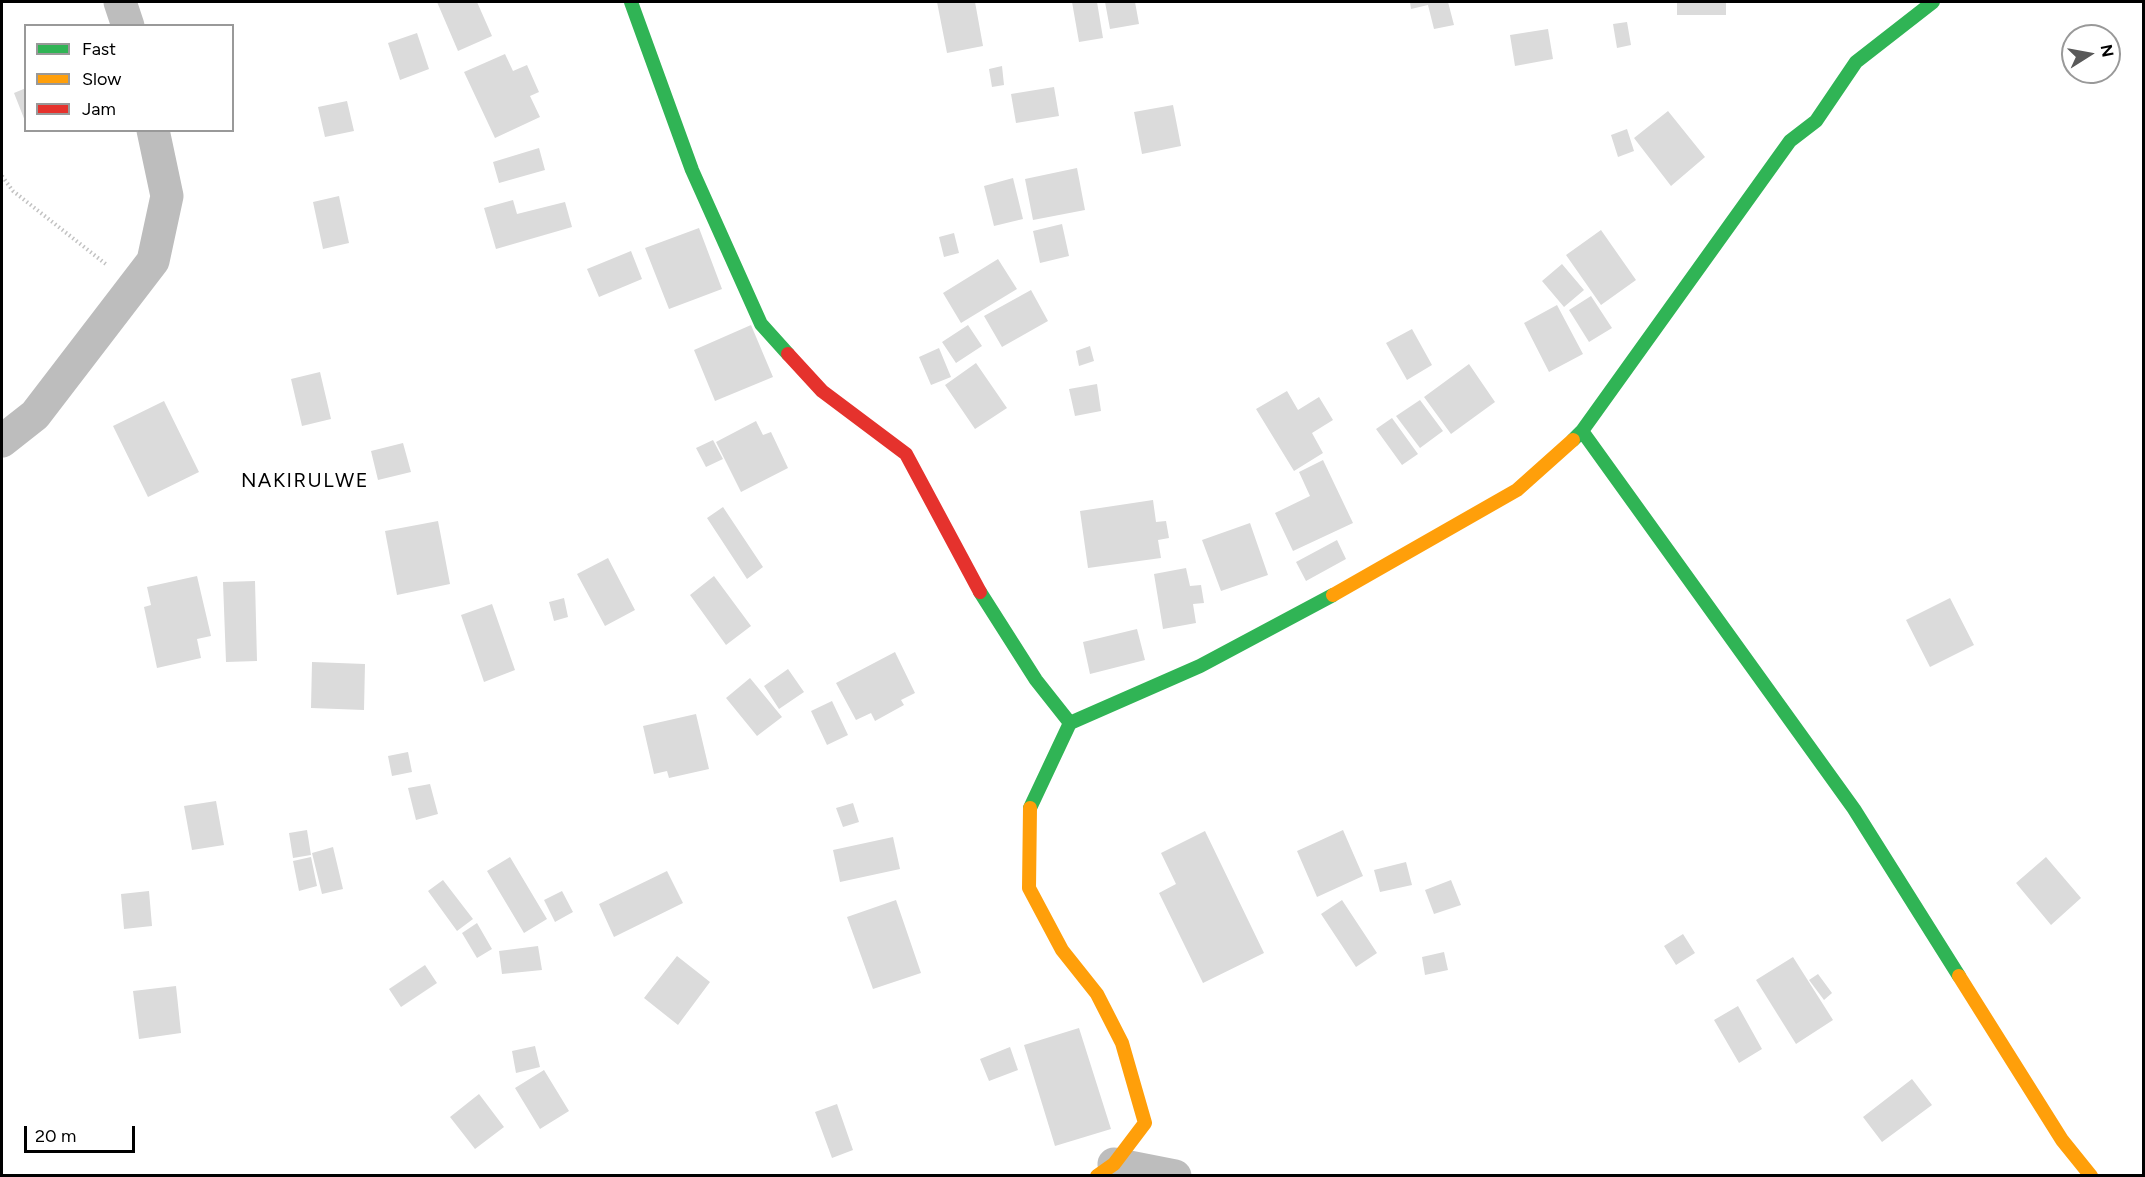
<!DOCTYPE html>
<html>
<head>
<meta charset="utf-8">
<style>
  body { margin:0 }
  #map { position:relative; width:2145px; height:1177px; overflow:hidden; background:#fff; font-family:Figtree,sans-serif }
  canvas { display:block }
  .frame { position:absolute; inset:0; border:3px solid #000; pointer-events:none }
  .legend { position:absolute; left:24px; top:24px; width:210px; height:108px; box-sizing:border-box; background:#fff; border:2px solid #999; margin:0; padding:8px 10px; list-style:none; font-size:18px; color:#000 }
  .legend li { display:flex; align-items:center; gap:12px; height:30px }
  .legend b { width:30px; border:2px solid #999 }
  .north { position:absolute; left:2061px; top:24px; width:60px; height:60px; box-sizing:border-box; background:#fff; border:2px solid #999; border-radius:50%; rotate:79deg; font-size:16px; font-weight:700; line-height:24px; text-align:center; color:#000 }
  .north::after { content:''; display:block; margin:auto; width:21px; height:27px; background:#595959; clip-path:polygon(50% 0,100% 100%,50% 72%,0 100%) }
  .scale { position:absolute; left:24px; top:1126px; width:111px; height:27px; box-sizing:border-box; border:3px solid #000; border-top:0; padding-left:8px; font-size:18px; line-height:21px; white-space:nowrap; color:#000; -webkit-text-stroke:4px #fff; paint-order:stroke }
</style>
</head>
<body>
<div id="map">
<canvas width="2145" height="1177"></canvas>
<div class="frame"></div>
<ul class="legend">
<li><b style="height:8px;background:#30b455"></b>Fast</li>
<li><b style="height:8px;background:#ff9f0a"></b>Slow</li>
<li><b style="height:8px;background:#e5322d"></b>Jam</li>
</ul>
<div class="north">N</div>
<div class="scale">20 m</div>
</div>
<script>
const g = document.querySelector('canvas').getContext('2d');
g.lineJoin = 'round';
function fillPath(path, color) { g.fillStyle = color; g.fill(path, 'evenodd'); }
function stroke(path, color, width, dash) { g.strokeStyle = color; g.lineWidth = width; g.lineCap = dash ? 'butt' : 'round'; g.setLineDash(dash || []); g.stroke(path); }
function drawText(font, color, halo, rows, align = 'center') {
  g.font = font + ' Figtree,sans-serif'; g.lineWidth = 4.5; g.setLineDash([]); g.textBaseline = 'middle'; g.strokeStyle = halo; g.fillStyle = color; for (const [text, x, y, turn = 0] of rows) {
    g.save(); g.translate(x, y); g.rotate((+turn || 0) * Math.PI / 180); g.textAlign = isNaN(turn) ? turn : align; if (halo) g.strokeText(text, 0, 0); g.fillText(text, 0, 0); g.restore();
  }
}
fillPath(new Path2D(`
  M437 2H477L492 36 458 51Z
  M937 2H975L983 46 947 53Z
  M1072 2H1097L1103 38 1079 42Z
  M1105 2H1135L1139 24 1110 29Z
  M1410 2H1448L1454 25 1434 29 1428 5 1411 9Z
  M1677 2H1726V15H1677Z
  M1627 22 1631 45 1617 48 1613 24Z
  M1548 29 1553 59 1515 66 1510 35Z
  M417 33 429 69 400 80 388 43Z
  M505 54 513 71 527 65 539 92 530 96 540 117 495 138 464 72Z
  M1002 66 1004 85 992 87 989 69Z
  M1054 87 1059 116 1016 123 1011 94Z
  M26 88V121H25L14 93Z
  M347 101 354 131 325 137 318 107Z
  M1173 105 1181 146 1142 154 1134 112Z
  M1668 111 1705 157 1671 186 1634 138Z
  M1627 129 1634 151 1618 157 1611 135Z
  M539 148 545 170 499 183 493 162Z
  M1077 168 1085 210 1033 220 1025 179Z
  M1013 178 1023 219 994 226 984 186Z
  M339 196 349 243 323 249 313 202Z
  M513 200 517 214 565 202 572 227 496 249 484 208Z
  M1062 224 1069 256 1040 263 1033 231Z
  M699 228 722 289 669 309 645 248Z
  M1601 230 1636 280 1601 305 1566 255Z
  M954 233 959 253 944 257 939 237Z
  M631 251 642 279 599 297 587 269Z
  M998 259 1017 289 961 323 943 293Z
  M1562 264 1584 290 1564 307 1542 281Z
  M1031 290 1048 321 1002 347 984 316Z
  M1591 296 1612 328 1589 342 1569 310Z
  M1557 305 1583 354 1549 372 1524 323Z
  M751 325 773 377 715 401 694 350Z
  M968 325 982 346 956 363 942 342Z
  M1412 329 1432 365 1407 380 1386 343Z
  M1090 346 1094 361 1079 366 1076 351Z
  M939 348 951 377 931 385 919 357Z
  M976 363 1007 408 975 429 945 385Z
  M1469 364 1495 402 1451 434 1424 397Z
  M320 372 331 419 302 426 291 379Z
  M1097 384 1101 411 1075 416 1069 389Z
  M1287 391 1298 410 1319 397 1333 420 1312 433 1323 453 1294 471 1256 409Z
  M1420 400 1443 431 1420 448 1396 416Z
  M164 401 199 472 148 497 113 426Z
  M1392 418 1418 454 1402 465 1376 429Z
  M756 421 763 435 771 432 788 468 741 492 716 442Z
  M713 440 723 459 706 467 696 448Z
  M403 443 411 472 378 480 371 451Z
  M1323 460 1353 523 1293 551 1275 513 1310 496 1299 472Z
  M1153 500 1156 522 1166 521 1169 538 1158 540 1161 558 1088 568 1080 511Z
  M723 507 763 567 747 579 707 518Z
  M438 521 450 584 397 595 385 531Z
  M1250 523 1268 575 1221 591 1202 540Z
  M1337 540 1346 559 1306 581 1296 562Z
  M608 558 635 610 605 626 577 574Z
  M1186 568 1190 586 1201 585 1204 603 1193 604 1196 623 1163 629 1154 574Z
  M197 576 211 636 197 639 201 658 157 668 144 607 151 605 147 587Z
  M714 576 751 626 726 645 690 595Z
  M255 581 257 661 226 662 223 582Z
  M564 598 568 617 554 621 549 602Z
  M1950 598 1974 645 1930 667 1906 620Z
  M492 604 515 670 484 682 461 615Z
  M1137 629 1145 660 1090 674 1083 642Z
  M895 652 915 693 901 700 904 705 875 721 871 713 856 720 836 683Z
  M312 662 365 664 364 710 311 708Z
  M788 669 804 692 779 709 764 686Z
  M750 678 782 717 757 736 726 698Z
  M832 701 848 735 827 745 811 711Z
  M696 714 709 769 669 778 667 771 654 774 643 726Z
  M408 752 412 772 392 776 388 756Z
  M430 784 438 814 416 820 408 788Z
  M216 801 224 845 192 850 184 806Z
  M853 803 859 822 843 827 836 808Z
  M307 830 311 855 293 858 289 833Z
  M1343 830 1363 876 1317 897 1297 851Z
  M1205 831 1264 953 1203 983 1159 893 1176 884 1161 853Z
  M893 837 900 869 840 882 833 850Z
  M333 847 343 889 322 894 312 853Z
  M311 857 317 886 299 891 293 861Z
  M510 857 547 919 524 933 487 871Z
  M2046 857 2081 898 2051 925 2016 883Z
  M1406 862 1412 885 1380 892 1374 870Z
  M667 871 683 903 614 937 599 904Z
  M443 880 473 919 457 931 428 891Z
  M1451 880 1461 905 1434 914 1425 890Z
  M149 891 152 926 124 929 121 894Z
  M562 891 573 912 555 922 544 900Z
  M896 900 921 973 873 989 847 917Z
  M1342 900 1377 953 1356 967 1321 914Z
  M477 923 492 949 477 958 462 933Z
  M1683 934 1695 953 1676 965 1664 946Z
  M538 946 542 970 502 974 499 951Z
  M1444 952 1448 970 1425 975 1422 957Z
  M677 956 710 982 678 1025 644 998Z
  M1793 957 1833 1020 1796 1044 1756 980Z
  M425 965 437 983 401 1007 389 989Z
  M1818 974 1832 993 1824 1000 1809 980Z
  M176 986 181 1033 139 1039 133 991Z
  M1738 1006 1762 1049 1739 1063 1714 1020Z
  M1079 1028 1111 1129 1055 1146 1024 1045Z
  M535 1046 540 1067 516 1073 512 1051Z
  M1010 1047 1018 1070 989 1081 980 1059Z
  M544 1070 569 1111 540 1129 515 1088Z
  M1912 1079 1932 1105 1882 1142 1863 1117Z
  M479 1094 504 1127 475 1149 450 1117Z
  M837 1104 853 1150 832 1158 815 1112Z`), '#dbdbdb');
stroke(new Path2D(`
  M2 176 13 191 107 265`), '#c2c2c2', 4, [1.5, 3]);
stroke(new Path2D(`
  M120 2 128 26
  M2 441 35 415 153 261 167 196 153 130
  M1114 1164 1175 1176`), '#bdbdbd', 33);
stroke(new Path2D(`
  M631 2 692 170 761 324 788 354
  M1582 431 1854 809 1959 976
  M1573 440 1582 431 1790 141 1816 121 1856 62 1933 2
  M980 592 1036 680 1070 723
  M1030 808 1070 723 1200 666 1333 595`), '#30b455', 14);
stroke(new Path2D(`
  M1333 595 1517 490 1573 440
  M1030 808 1029 888 1062 950 1097 994 1122 1043 1145 1123 1114 1164 1097 1176
  M1959 976 2062 1140 2091 1176`), '#ff9f0a', 14);
stroke(new Path2D(`
  M788 354 822 391 906 454 980 592`), '#e5322d', 14);
g.letterSpacing = '1.5px';
drawText('20px', '#000', '#fff', [
  ["NAKIRULWE",305,481]
]);
g.letterSpacing = '0px';
</script>
</body>
</html>
